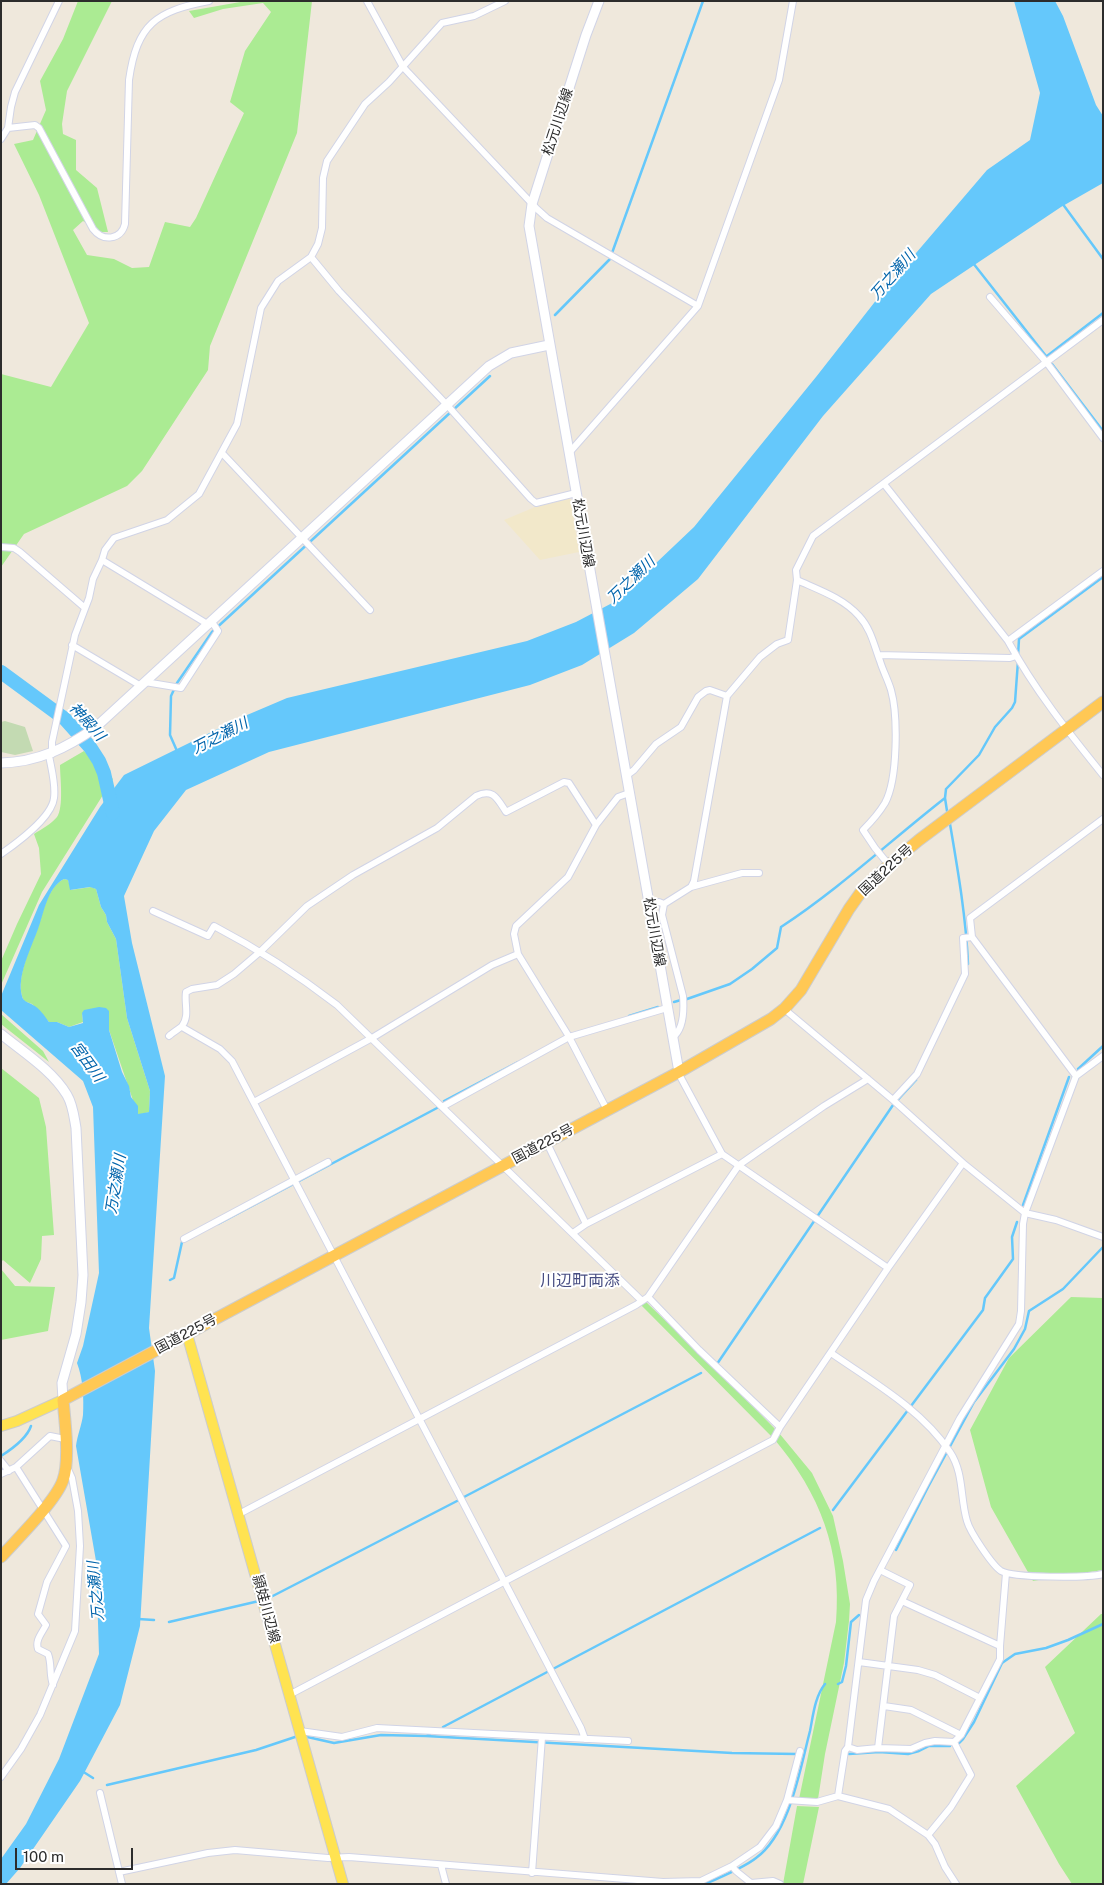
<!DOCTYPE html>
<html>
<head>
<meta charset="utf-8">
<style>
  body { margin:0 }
  #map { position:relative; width:1104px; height:1885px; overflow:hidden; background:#efe8dc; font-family:"Public Sans",sans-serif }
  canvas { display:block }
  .frame { position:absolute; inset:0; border:2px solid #2c2c2c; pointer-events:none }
  .scale { position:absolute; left:15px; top:1848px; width:118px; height:22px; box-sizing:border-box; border:2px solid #2c2c2c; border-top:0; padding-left:6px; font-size:15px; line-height:18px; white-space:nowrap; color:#2c2c2c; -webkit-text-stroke:4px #fff; paint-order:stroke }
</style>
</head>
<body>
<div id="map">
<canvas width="1104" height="1885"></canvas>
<div class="frame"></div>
<div class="scale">100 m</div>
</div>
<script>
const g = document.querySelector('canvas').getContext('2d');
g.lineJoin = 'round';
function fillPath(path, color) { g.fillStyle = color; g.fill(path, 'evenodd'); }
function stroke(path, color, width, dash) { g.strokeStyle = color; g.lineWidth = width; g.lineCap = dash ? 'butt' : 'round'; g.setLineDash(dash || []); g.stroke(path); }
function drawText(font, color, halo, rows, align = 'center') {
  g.font = font + ' "Public Sans","Noto Sans JP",sans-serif'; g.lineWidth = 4; g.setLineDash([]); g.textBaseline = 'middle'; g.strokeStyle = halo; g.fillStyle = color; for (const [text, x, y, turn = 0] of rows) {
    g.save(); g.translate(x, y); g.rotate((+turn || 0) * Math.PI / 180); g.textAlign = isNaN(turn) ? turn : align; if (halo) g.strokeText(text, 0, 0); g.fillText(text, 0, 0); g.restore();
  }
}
fillPath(new Path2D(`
  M570 498 579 552 540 560 504 520 535 507Z`), '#f2e8ca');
fillPath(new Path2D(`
  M78 1H112L67 91 62 124 63 134 76 140V170L97 188 108 232H100L83 221 73 230 87 255 114 259 132 268 149 267 165 222 190 227 196 218 244 113 230 102 245 51 271 12 263 3 223 9 194 18 189 11 246 1H312L297 133 210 346 208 370 142 471 127 486 24 534 1 567V374L51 387 89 323 39 195 14 144 33 140 46 110 40 81 63 39Z
  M84 751 113 779 42 892 1 985V961L17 924 41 874 39 848 34 834C42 829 51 824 57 817 64 807 60 777 60 765Z
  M64 879 68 880 71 890 91 887 96 889 101 907 106 915 107 922 116 939 127 1018 150 1091 149 1112 138 1115 109 1030V1012L82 1013 83 1022 69 1027 57 1022H49L32 1004 24 1001C14 981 30 949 37 930 43 914 47 887 64 879Z
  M1 1014 43 1051 49 1062 1 1024Z
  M1 1068 39 1098 46 1127 54 1235 42 1236 41 1259 30 1283 3 1260 1 1262Z
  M1 1269 15 1286 55 1287 48 1331 1 1340Z
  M1071 1297 1103 1298V1570L1033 1581 991 1507 970 1430 1009 1358Z
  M646 1302 714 1367 779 1433 812 1473 833 1516 843 1561 850 1604 849 1621 844 1663 825 1754 818 1799H799L836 1622C842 1550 820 1494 775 1440L641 1305Z
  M1101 1614H1103V1884H1072L1059 1864 1016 1786 1075 1733 1045 1667Z
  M797 1806 819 1807 803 1884H783Z`), '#abeb93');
fillPath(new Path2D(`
  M5 721 25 727 33 751 15 755 1 752V722Z`), '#c3dab2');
fillPath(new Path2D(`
  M1014 1H1055L1063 16 1096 105 1103 116V183L1061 207 931 294 823 416 698 579 634 633 582 665 530 685 269 752 186 790 154 831 124 896 132 943 165 1076 149 1328 155 1371 140 1626 120 1705 80 1781 20 1868 6 1884H1V1859L26 1824 59 1759 99 1654 96 1561 76 1446C77 1436 82 1424 83 1415 84 1399 83 1378 77 1363L83 1346 99 1273 93 1107 83 1081 1 1010V996L39 905 100 807 124 775 240 718 287 698 527 641 576 622 616 601 694 527 816 377 881 294 987 170 1030 140 1040 93ZM64 879 68 880 70 890 90 887 96 889 101 907 106 915 107 922 116 939 127 1018 150 1091 149 1112 138 1114V1106L131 1097 129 1086 122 1072 109 1030V1011L106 1008 99 1007 84 1010 82 1013 83 1023 69 1027 57 1022H49C44 1015 40 1009 33 1005 29 1002 23 1002 22 996 16 977 32 946 38 929 44 913 47 888 64 879Z`), '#65c8fb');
stroke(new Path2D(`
  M1062 203 1103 259
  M612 253 703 1
  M973 263 1046 356
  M555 315 610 259
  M1047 356 1103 313
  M1052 364 1103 431
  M1018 656 1019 639 1103 577
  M177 751 170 735 171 696 177 683 212 632 490 376
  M947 811 945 798 946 789 979 755 995 727 1012 708 1015 702 1018 661
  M950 824C958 871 966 917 968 964
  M687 999 730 984 752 969 777 948 781 927C839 889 890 841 945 798
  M674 1002 681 1000
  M629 1016 658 1007
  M1078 1069 1103 1046
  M444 1101 518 1062
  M1023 1205 1069 1077
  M218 1224 437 1108
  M170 1280 174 1278 182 1242 184 1241
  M717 1364 893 1105 916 1080
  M1 1456C12 1449 27 1438 31 1426
  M464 1497 701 1373
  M833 1510 983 1310 985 1298 1013 1259 1012 1237 1017 1222
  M896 1550 928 1487 974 1402 1014 1349 1025 1329 1029 1311 1063 1289 1103 1247
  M265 1600 457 1501
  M138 1619 154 1620
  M169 1622 259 1601
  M838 1684 842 1682 846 1666 851 1622 859 1615
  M443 1727 820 1528
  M303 1736 334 1743 381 1735 426 1736 430 1734
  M426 1736 732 1753 797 1754
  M959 1743 963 1739 974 1722 1002 1663 1015 1654 1046 1648 1068 1640 1103 1624
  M849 1754 879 1752 908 1754 919 1751 929 1746H950
  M82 1771 93 1778
  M107 1785 256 1750 298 1736
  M705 1884C719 1878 745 1867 756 1858 790 1833 800 1769 810 1731 813 1716 815 1696 825 1684`), '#65c8fb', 2.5);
stroke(new Path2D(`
  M1 672 65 719 90 747 99 761 104 773 113 813`), '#65c8fb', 14);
const minor = new Path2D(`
  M367 1 403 67 537 209 547 218 698 306
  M8 128 35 125 39 128 93 229C103 242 121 240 125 224L129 80C137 24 156 11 209 1
  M1 139 8 128 11 107 15 92 59 1
  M311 257 339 291 447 405 531 499 536 503 576 493
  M990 297 1047 363 1103 438
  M222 453 370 610
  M569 453 698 306 779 80 793 1
  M884 484 1008 641C1034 689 1069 733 1103 775
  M1 547 14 548 20 552 85 608
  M102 560 209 625
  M797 580C819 590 843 598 859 616 871 629 874 645 880 661 883 671 888 680 891 690 898 715 898 779 885 803 879 813 871 822 863 830L875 848 889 865
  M1008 641 1103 571
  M72 645 141 686
  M878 655 1010 658 1016 656
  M145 682 181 688 218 631 212 622
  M52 754V742L75 635 89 598 93 579 102 560 105 550 114 538 167 520 199 494 237 424 261 308 278 281 311 257 318 244 322 228 323 178 327 161 365 104 389 82 442 23 474 16 505 1
  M626 776 634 770 656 744 681 727 698 697 706 691 710 690 727 696
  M1 854C17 843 52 817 54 798 56 784 51 768 49 755
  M691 887 742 873H759
  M649 904 659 902 664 904 691 887 694 881 727 696 760 657 777 644 788 640 797 580 796 570 813 536 1103 320
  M664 904 662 915 683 996C684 1009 684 1029 673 1037
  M153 911 208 936 214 926C258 949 298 975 337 1005L642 1301
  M785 1008 789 1013 893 1100 963 1163 1025 1213 1056 1220 1103 1237
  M182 1027 220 1049 232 1061 581 1728 585 1739
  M169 1036C172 1033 179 1029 182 1026 190 1016 184 1003 186 992L192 989 217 985 234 974 261 951 307 906 353 875 437 828 476 796C493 788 497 798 506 812L564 782 569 783 596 825
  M679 1072 681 1078 722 1154 888 1268
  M1076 1076 972 937 970 918 1103 819
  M893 1100 917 1074 965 974 963 938 972 937
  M254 1102 372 1038 492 965 518 954
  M442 1107 569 1037 667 1008
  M607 1110 568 1035 518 954 514 934 516 926 568 877 596 825 618 797 629 793
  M547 1143 586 1224
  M573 1233 586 1224 722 1154
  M184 1239 328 1162
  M648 1297 699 1350 780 1427
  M831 1353C873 1382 921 1409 950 1452 964 1473 960 1498 967 1521 970 1532 992 1565 1001 1571 1013 1578 1087 1578 1103 1574
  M1 1461 9 1471
  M16 1467 66 1546 47 1582 38 1614 46 1625C42 1633 35 1640 38 1649L48 1654C52 1664 49 1674 53 1685
  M1 1474 16 1467 50 1436 65 1439
  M239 1514 636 1305 648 1297 739 1165 824 1106 868 1079
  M902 1601 1000 1646
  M859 1662 918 1670 935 1675 980 1698
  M289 1695 773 1440 780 1427 888 1268 963 1163
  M884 1706 911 1710 961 1735 1000 1659V1646L1006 1573
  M300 1731 342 1737 377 1728 628 1741
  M848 1747 857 1750 878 1748 894 1616 910 1585 880 1570
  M878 1748 911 1749 925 1743 935 1741 954 1742 961 1735
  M1 1777 21 1749 40 1715 75 1631 80 1546 78 1511 72 1478 67 1467
  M100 1793 122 1884
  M838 1796 845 1751 848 1747 866 1600 874 1581 960 1418 1019 1324 1021 1311 1023 1224 1025 1213 1076 1076 1103 1056
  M787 1800 817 1802 838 1796 889 1809 928 1835 935 1844 945 1867 956 1884
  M928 1835 951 1807 971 1775 954 1742
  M441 1865 446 1884
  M732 1866 736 1871 751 1883 773 1881 780 1884
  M119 1872 208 1853 235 1850 328 1858 349 1857 663 1882 701 1881 732 1866 760 1847 776 1826 787 1800 800 1751
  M532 1873 542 1737`);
const tertiary = new Path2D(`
  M1 763C38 762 67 748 96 727L489 366 511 353 549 345
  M1 1034C23 1052 52 1070 67 1095 73 1105 74 1117 76 1128L83 1275 81 1302 76 1334 62 1383 63 1400`);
const secondary = new Path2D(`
  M599 1 586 35 532 204 529 226 679 1072`);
const primary = new Path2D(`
  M187 1334 343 1884
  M1 1426 17 1421 63 1400`);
const trunk = new Path2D(`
  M1 1557C17 1539 56 1501 63 1480 70 1461 65 1421 63 1400L679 1072 771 1019 785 1008 801 990 849 909 861 892 889 865 919 840 1103 702`);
stroke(minor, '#d1d4e6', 8);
stroke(tertiary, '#d1d4e6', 11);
stroke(secondary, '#d1d4e6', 11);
stroke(primary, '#ccc', 12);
stroke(trunk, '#ccc', 13);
stroke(minor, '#fff', 6);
stroke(tertiary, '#fff', 9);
stroke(secondary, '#fff', 9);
stroke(primary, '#ffe351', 10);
stroke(trunk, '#ffc854', 11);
drawText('14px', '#2c2c2c', '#fff', [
  ["松元川辺線",558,122,-72],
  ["松元川辺線",583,533,80],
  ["国道225号",886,870,-43],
  ["松元川辺線",654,932,80],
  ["国道225号",543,1144,-28],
  ["国道225号",186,1334,-28],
  ["頴娃川辺線",266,1609,75]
]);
drawText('italic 15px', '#0064ab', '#fff', [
  ["万之瀬川",893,275,-49],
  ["万之瀬川",631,580,-44],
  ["神殿川",87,722,48],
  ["万之瀬川",220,736,-27],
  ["宮田川",87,1062,54],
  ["万之瀬川",116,1184,-81],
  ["万之瀬川",96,1591,-95]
]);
drawText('16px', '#474d82', '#fff', [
  ["川辺町両添",580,1281]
]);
</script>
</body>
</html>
